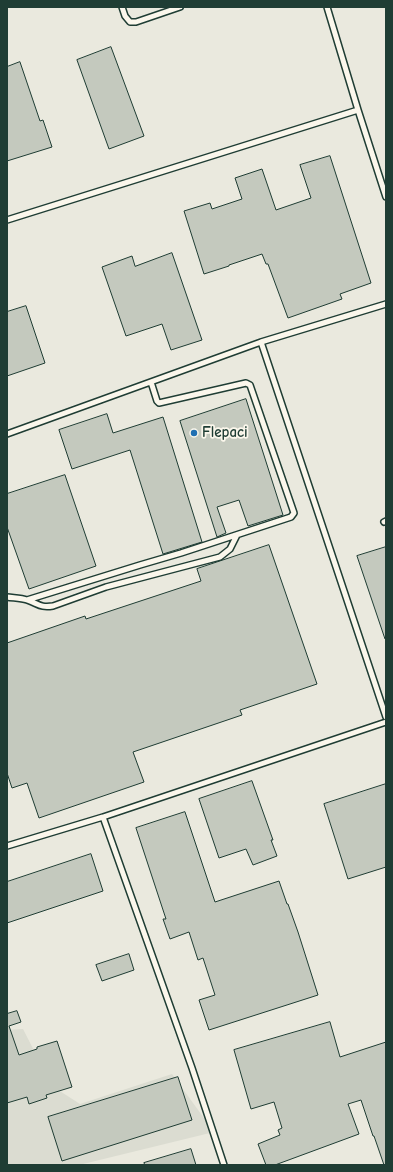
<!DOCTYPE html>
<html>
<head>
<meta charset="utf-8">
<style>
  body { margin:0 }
  #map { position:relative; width:393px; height:1172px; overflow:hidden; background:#fbf7ec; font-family:"Comic Neue",sans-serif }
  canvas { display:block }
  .frame { position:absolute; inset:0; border:8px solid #1f3d34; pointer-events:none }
</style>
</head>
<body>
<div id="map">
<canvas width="393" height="1172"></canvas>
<div class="frame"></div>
</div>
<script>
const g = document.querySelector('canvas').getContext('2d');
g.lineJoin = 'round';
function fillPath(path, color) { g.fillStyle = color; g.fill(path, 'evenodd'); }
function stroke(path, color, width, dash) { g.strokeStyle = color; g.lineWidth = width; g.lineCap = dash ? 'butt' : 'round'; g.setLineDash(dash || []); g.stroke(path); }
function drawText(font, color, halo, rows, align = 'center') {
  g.font = font + ' "Comic Neue",sans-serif'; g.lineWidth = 3.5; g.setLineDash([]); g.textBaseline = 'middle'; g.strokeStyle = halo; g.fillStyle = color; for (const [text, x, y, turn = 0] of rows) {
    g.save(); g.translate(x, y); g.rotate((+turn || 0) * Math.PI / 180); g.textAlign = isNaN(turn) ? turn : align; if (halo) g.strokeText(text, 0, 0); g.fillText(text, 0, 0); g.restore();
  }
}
fillPath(new Path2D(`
  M7 7H386V1165H7Z`), '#eae9de');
fillPath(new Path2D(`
  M23 1029 52 1086 80 1104 172 1074 214 1132 79 1165H7V1030Z`), '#dbdcd1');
const building = new Path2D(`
  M111 47 144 136 109 149 77 60Z
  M20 62 40 121 43 120 52 147 7 161V67Z
  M330 156 371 283 340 294 342 299 288 318 268 264H266L262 254 229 265V266L204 274 184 211 210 203 212 209 242 199 235 178 262 169 276 210 311 198 300 165Z
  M172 253 202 340 171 350 162 324 126 336 102 267 132 256 135 266Z
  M26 306 45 363 7 376V312Z
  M246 399 283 515 248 526 239 500 217 507 226 533 217 537 180 421Z
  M107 414 113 433 163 417 202 542 163 554 130 450 72 469 59 430Z
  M65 475 96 566 29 589 7 527V494Z
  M269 545 317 684 240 710 242 715 133 752 144 782 39 818 27 783 12 788 7 773V643L85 616 86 619 201 581 197 569Z
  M386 547V639H385L357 556Z
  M252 781 273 840H271L277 856 253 865 246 849 219 858 199 799Z
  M386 784V867L348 879 324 804Z
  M185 812 215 902 279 881 287 904H288L298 932 318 995 209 1030 199 1000 215 995 203 958 198 960 189 932 170 939 163 919H166L136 828Z
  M91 854 103 891 7 923V882Z
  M129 954 134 970 102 981 96 965Z
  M17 1011 21 1022 9 1026 19 1055 37 1049V1047L57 1041 72 1087 46 1095 47 1098 29 1104 27 1097 7 1103V1014Z
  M330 1022 340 1057 386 1042V1165H384L374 1136H373L361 1100 348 1104 359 1134 275 1165H266L258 1144 280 1135 278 1130 282 1128 274 1102 251 1109 234 1050Z
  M178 1077 192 1120 62 1161 48 1117Z
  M191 1149 196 1165H145L144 1163Z`);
fillPath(building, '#c4c9be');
stroke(building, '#1f3d34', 1);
const lane = new Path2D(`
  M122 7 125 16 130 22H136L180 7
  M327 7 358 110 386 197
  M7 220 358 110
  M261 342 386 717
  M7 434 261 342 386 304
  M384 522 386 521
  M7 597C13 598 21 598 27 600 39 604 40 608 53 606L106 587 220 557 230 549 237 535
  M27 600 140 565 181 553 291 517 294 513 250 385 246 383 159 403 157 401 151 382
  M103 817 192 1068 224 1165
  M7 846 103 817 386 722`);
stroke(lane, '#1f3d34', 8);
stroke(lane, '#fbf7ec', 5);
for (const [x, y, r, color] of [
  [194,433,4,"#1f6fb2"]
]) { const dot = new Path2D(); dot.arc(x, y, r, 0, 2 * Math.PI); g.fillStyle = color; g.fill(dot); stroke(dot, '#fbf7ec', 1.5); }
drawText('bold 15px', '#1f3d34', '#fbf7ec', [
  ["Flepaci",202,433]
], 'left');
</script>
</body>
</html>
